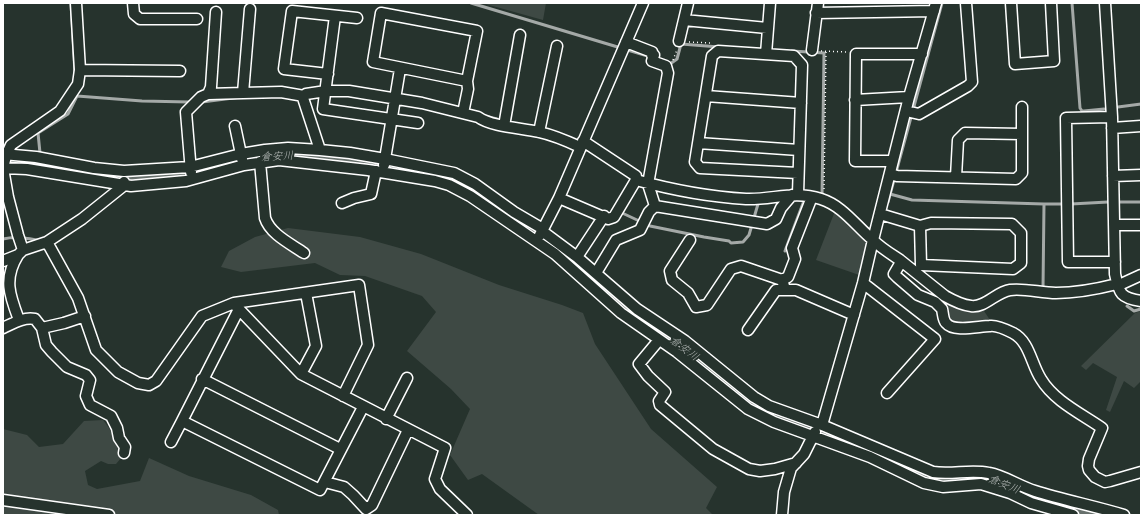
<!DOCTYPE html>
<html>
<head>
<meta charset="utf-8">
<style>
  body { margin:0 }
  #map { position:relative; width:1144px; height:518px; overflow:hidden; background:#26332d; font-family:"Balsamiq Sans",sans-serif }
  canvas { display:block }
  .frame { position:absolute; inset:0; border:4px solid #fff; pointer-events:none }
</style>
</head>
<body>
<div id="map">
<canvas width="1144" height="518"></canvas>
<div class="frame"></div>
</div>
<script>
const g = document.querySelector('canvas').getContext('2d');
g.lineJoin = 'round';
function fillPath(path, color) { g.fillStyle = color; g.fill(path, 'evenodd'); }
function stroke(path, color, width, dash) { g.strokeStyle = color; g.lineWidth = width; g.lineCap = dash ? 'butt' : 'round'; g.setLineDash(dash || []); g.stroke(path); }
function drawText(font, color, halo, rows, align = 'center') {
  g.font = font + ' "Balsamiq Sans","Klee One",sans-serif'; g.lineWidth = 4; g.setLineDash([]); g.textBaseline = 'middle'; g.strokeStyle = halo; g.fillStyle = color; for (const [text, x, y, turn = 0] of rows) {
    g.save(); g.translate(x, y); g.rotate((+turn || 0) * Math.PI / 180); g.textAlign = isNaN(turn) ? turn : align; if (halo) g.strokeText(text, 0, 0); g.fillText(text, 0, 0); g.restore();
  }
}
fillPath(new Path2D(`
  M482 3H546L543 20Z
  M835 211 858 231 868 242 862 276 816 260Z
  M288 228 360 237 421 254 499 285 562 305 583 313 595 344 651 429 717 487 706 508 713 515H539L482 474 468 480 450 455 470 409 451 389 407 351 436 312 422 296 365 276 340 275 315 263 241 272 221 267 229 251 255 237Z
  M947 299 982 308 992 323 952 326 941 305Z
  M1141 311V381L1134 388 1124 381 1110 412 1106 410 1117 377 1093 363 1086 370 1081 366 1135 313Z
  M103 420C112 431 119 444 121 458L116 464H108L101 461 85 471 88 485 97 489 140 481 149 458 189 476 251 495 278 510 279 515H3V429L27 435 39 447 63 444 84 421Z`), '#3e4944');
stroke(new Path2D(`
  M71 3 75 74
  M471 3 651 57
  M1072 3 1080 108 1082 111H1084L1104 109
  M792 51 824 53 822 197
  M667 63 670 64 677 59 681 44 719 47
  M76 95 77 96 142 101 189 102
  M202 102 241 97
  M1118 107 1141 104
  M489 117 497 119
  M40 153 38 133 68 114 77 96
  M890 194 912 200 1044 204 1043 288 1046 290
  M888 202 942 3
  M1120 202H1141
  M1044 204H1063
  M1071 204 1108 202
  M621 211 620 212 650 226 704 237 729 241 731 243 743 242 749 235 758 204 760 203
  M3 239C16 236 27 238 41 241
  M785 251 805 198
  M1127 306 1134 311 1141 309`), '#a4a9a7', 3);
stroke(new Path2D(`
  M3 160 66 169 100 176 118 178 195 173 241 161 276 156 318 157 391 166 448 177 460 182 477 192 504 213 536 234
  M565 255 630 311 681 346 747 400 770 415 811 427
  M824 433 923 474 937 478 983 477 1026 494
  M1039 498 1101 515`), '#67706c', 17);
const minor = new Path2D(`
  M133 3 134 14 140 19H197
  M1011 3 1015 64 1054 61 1051 3
  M1105 3 1112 117 1115 274C1119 294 1121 298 1141 301
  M816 13 934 11
  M335 16 323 109 418 123
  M684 20 767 28
  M679 41 688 3
  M626 42 652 52V55H654L652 61 666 66 668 73 648 184 655 206 767 224 776 219 781 208 792 195
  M812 50 818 3
  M766 54 770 3
  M80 70 180 71
  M328 74 284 69 292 11 357 18
  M243 93 281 92 304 96
  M208 94 243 93 250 9
  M304 96 306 94 326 91H349L422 103 478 117C492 127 522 128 539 132 553 135 567 141 580 147
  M304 96 303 98 320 150
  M706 96 801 103
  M855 100 909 97
  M906 111 919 114 968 86 972 82 966 3
  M463 113 468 89 467 81 477 31 381 13 373 62 467 81
  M1112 117 1066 118 1068 262H1115
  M235 126 242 159
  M504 126 520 35
  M1112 128 1141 126
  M539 132 557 46
  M583 141 636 176V180C669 189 712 197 746 199 773 200 794 190 821 199 843 206 856 226 873 240 881 248 891 254 900 260 915 272 930 284 945 296 952 300 962 305 971 306 985 308 996 292 1010 290 1025 288 1041 293 1056 293 1077 293 1097 289 1117 284
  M698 143 799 150
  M3 154 36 157 94 168 124 171 190 167 241 154 265 150 288 148 320 150 350 153 385 159 454 173 475 184 514 212 543 229
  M893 161H855L856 54H922
  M260 162 265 218C270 234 291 244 304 253
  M384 165 400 69
  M3 168 27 169 131 186 186 181 244 165 279 160 368 170 435 181 449 185 470 196 555 254 621 313 677 352 748 409 774 422 870 457 924 483 943 487 981 484 1010 493 1031 503 1073 515
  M191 172 186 112 201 97 208 94 211 87 216 12
  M798 173 700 168 695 162 712 56 718 51 794 56 802 65 798 194
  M890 174 897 176 1016 179 1022 173V107
  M1113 176 1141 175
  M956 177 958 140 965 133 1022 134
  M559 198 608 219 614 217 636 180
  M342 203 354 198 371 194 376 171
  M880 214 920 226 931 223 1012 224 1021 233V263L1013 269 921 265 920 226
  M1114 225H1141
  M542 231 577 257 637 309 685 341 754 397 769 406 822 425 933 472C952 475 970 469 989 473 1005 476 1019 486 1035 491 1064 500 1094 506 1124 515
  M540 235 559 198 643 3
  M690 240 670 271 672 280 688 293 696 307 707 305 731 269 741 266 782 280
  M47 242 78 298 96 350 118 372 138 383 149 385 156 381 202 316 234 303 359 285 368 345 343 396
  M23 250 18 235 8 197 3 168 6 156 11 145 60 111 78 84 80 70 76 3
  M18 255C3 279 10 296 19 320
  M577 257 604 216
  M3 261 18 255 23 250 47 242 82 219 122 187 124 185V182
  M901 262 894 274 897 277 918 295 935 302 942 309C943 313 943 320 946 323 954 333 979 326 990 326 997 325 1007 330 1013 333 1030 342 1031 364 1041 379 1054 401 1082 414 1102 428L1089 459 1088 466 1089 470 1095 477 1105 482 1110 481 1141 472
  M596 273 616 240 640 230 649 212 655 206
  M863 283 935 339 887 393
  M784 286 782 280 788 277 795 259 792 248 810 202
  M1117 286 1141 275
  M235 305 301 374 445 448 435 479 440 489 467 515
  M239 309 182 421 320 490 363 407
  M3 328C14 323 23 317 35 319L42 328 64 323 85 316
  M42 328 46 345 52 352 67 367 86 375 90 380 86 396 90 405 111 416 117 428 119 438 125 447 124 453
  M748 330 776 290H796L854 315
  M659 340 639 364 648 376 665 392 659 401 660 405 713 449 749 469 760 471 775 469 796 463
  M301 374 316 346 306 293
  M202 379 340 449
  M386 419 407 378
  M822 425 863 283 873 240 909 97 936 3
  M171 442 182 421
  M325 482 344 487 353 495 366 509 372 505 408 430
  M3 500 109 515
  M782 515 784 492 791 468 804 454 815 432`);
stroke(minor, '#fff', 13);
stroke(new Path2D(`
  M689 42 711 43
  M821 51 847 52
  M673 60 677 50
  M824 189 826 51`), '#fff', 1.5, [1, 3]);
stroke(minor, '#26332d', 10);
drawText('italic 11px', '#b3b8b6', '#26332d', [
  ["倉安川",277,157,-3],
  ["倉安川",684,349,37],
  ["倉安川",1004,485,22]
]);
</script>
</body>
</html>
